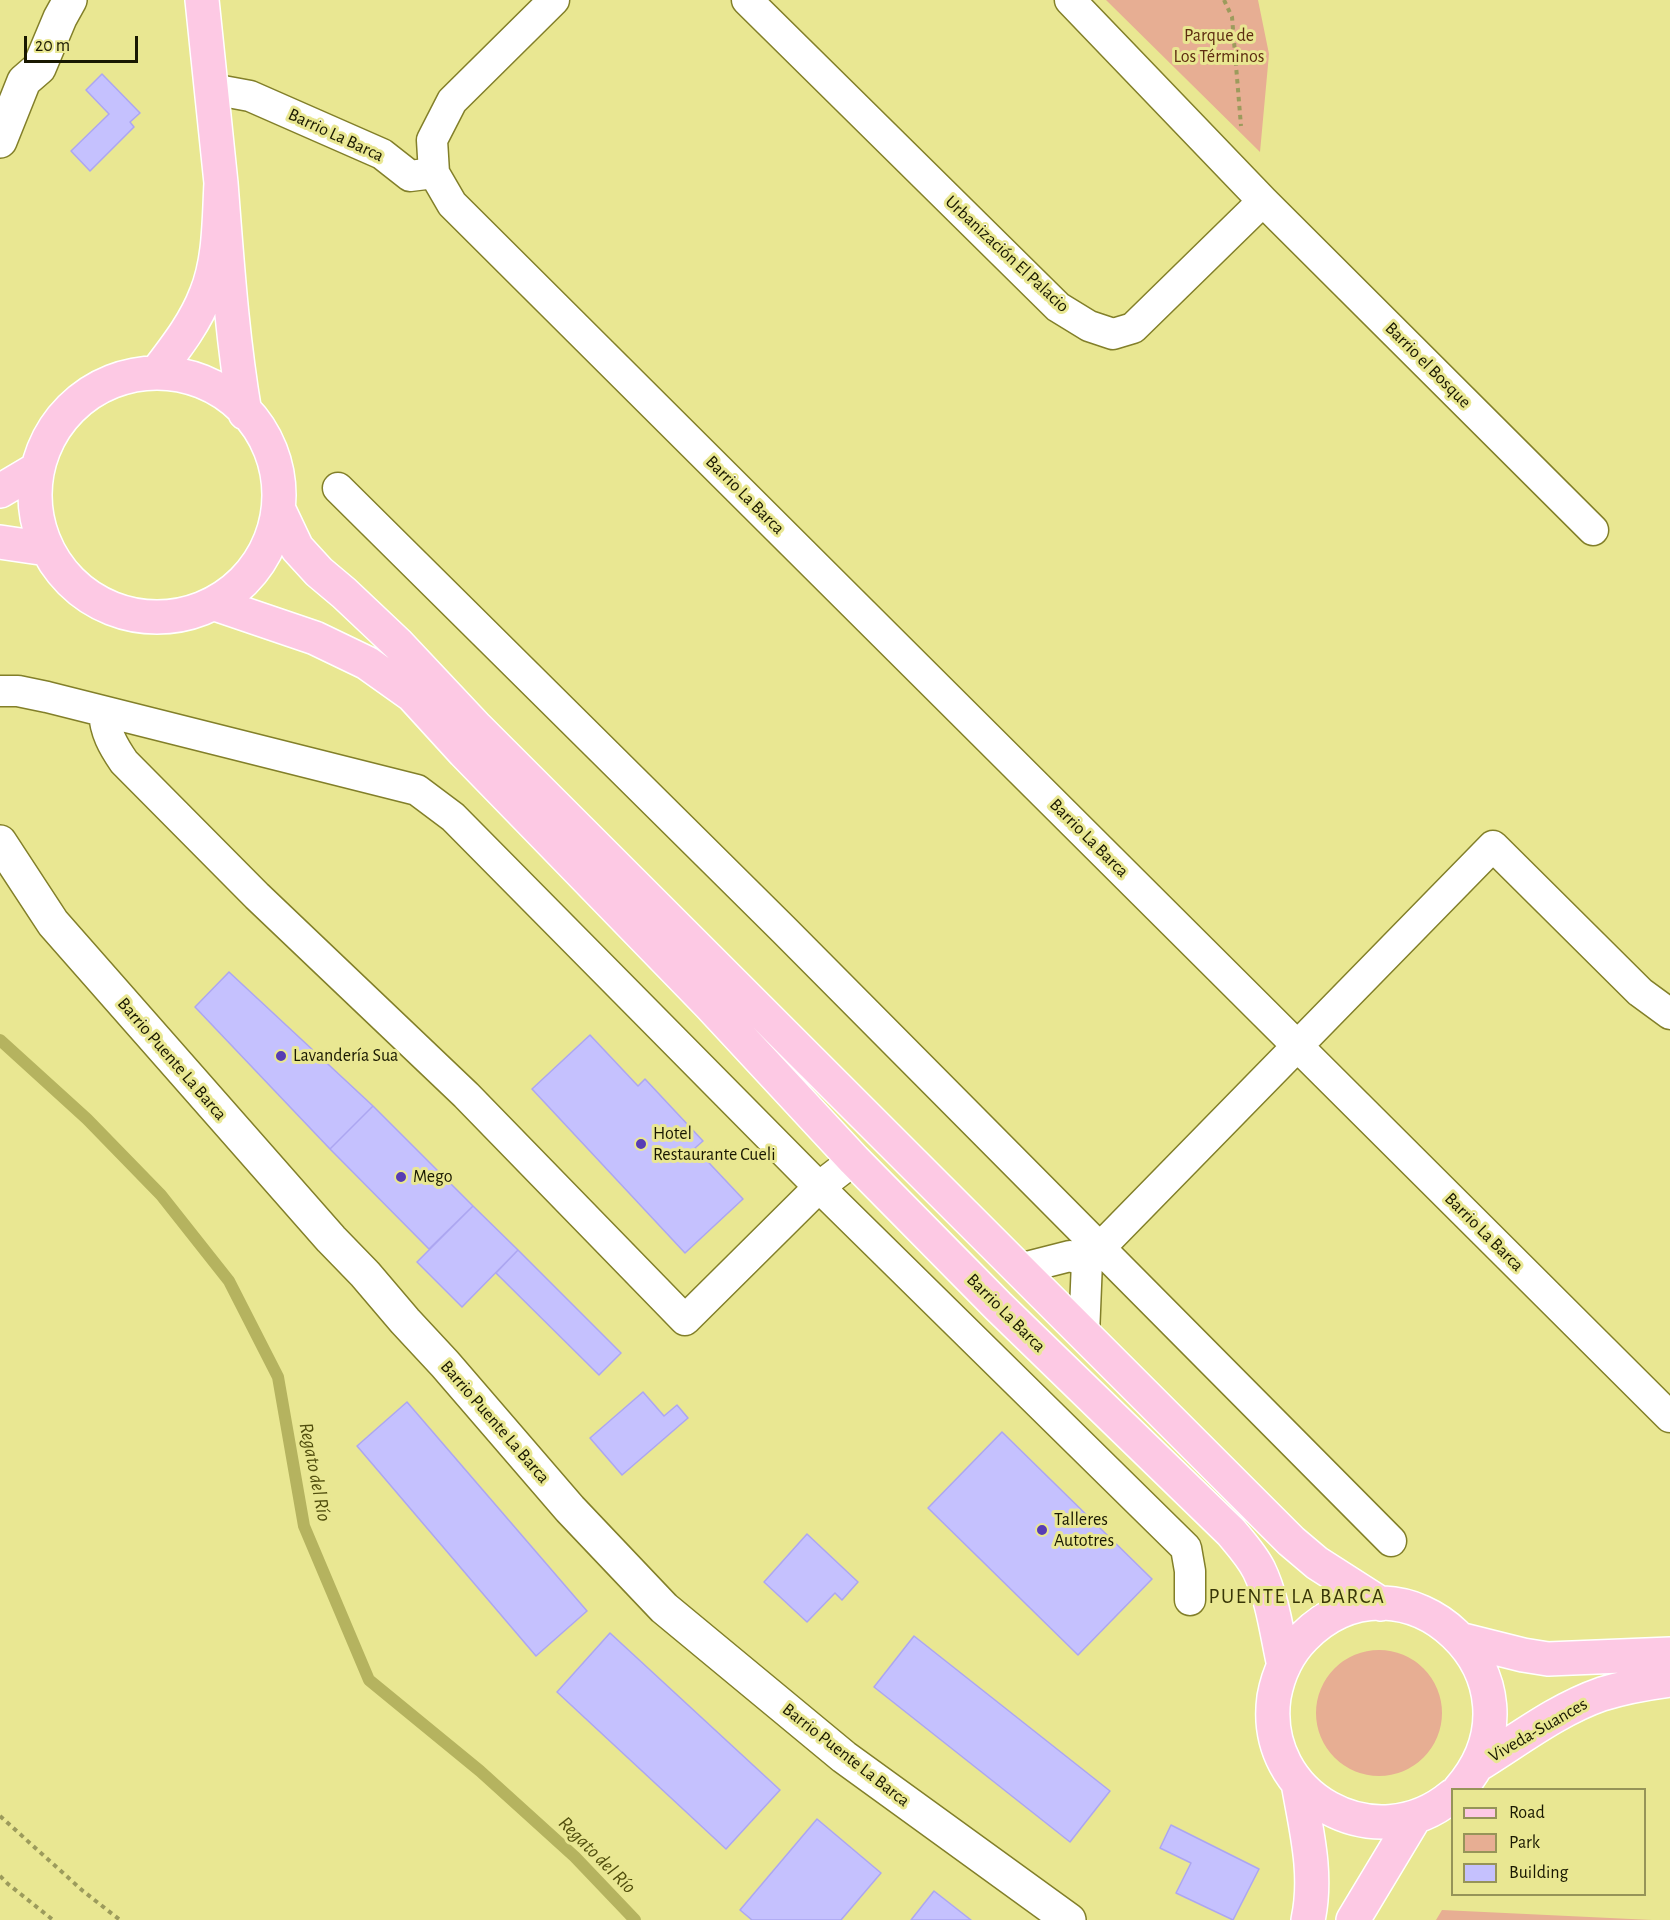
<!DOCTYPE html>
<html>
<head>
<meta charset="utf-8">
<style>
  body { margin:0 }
  #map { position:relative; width:1670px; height:1920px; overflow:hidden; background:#e9e792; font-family:"Alegreya Sans",sans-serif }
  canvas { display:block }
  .legend { position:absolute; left:1451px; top:1788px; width:195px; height:108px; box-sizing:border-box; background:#e9e792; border:2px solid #969458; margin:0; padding:8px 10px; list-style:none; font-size:18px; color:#191801 }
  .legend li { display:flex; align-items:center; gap:12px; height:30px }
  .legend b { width:30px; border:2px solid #969458 }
  .scale { position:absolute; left:24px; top:36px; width:114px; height:27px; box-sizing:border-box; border:3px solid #191801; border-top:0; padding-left:8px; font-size:18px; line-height:21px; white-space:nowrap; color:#191801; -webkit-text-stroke:4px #e9e792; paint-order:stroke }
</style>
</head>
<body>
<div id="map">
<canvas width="1670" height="1920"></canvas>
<ul class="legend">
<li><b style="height:8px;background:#fdc9e4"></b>Road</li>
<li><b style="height:16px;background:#e7ae93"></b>Park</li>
<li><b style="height:16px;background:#c5c1fe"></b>Building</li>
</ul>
<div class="scale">20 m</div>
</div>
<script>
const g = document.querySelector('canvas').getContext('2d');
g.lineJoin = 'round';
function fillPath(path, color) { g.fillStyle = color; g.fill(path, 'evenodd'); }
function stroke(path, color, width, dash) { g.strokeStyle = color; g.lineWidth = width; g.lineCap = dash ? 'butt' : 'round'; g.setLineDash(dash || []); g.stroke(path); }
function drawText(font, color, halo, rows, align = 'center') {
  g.font = font + ' "Alegreya Sans",sans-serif'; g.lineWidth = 6; g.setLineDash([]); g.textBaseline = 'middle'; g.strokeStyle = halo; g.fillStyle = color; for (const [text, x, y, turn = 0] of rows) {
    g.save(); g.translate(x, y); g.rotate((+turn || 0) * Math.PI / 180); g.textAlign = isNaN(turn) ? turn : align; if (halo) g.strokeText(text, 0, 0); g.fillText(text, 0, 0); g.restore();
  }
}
fillPath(new Path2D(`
  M1106 0H1258L1269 54 1260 152Z
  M1316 1713a63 63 0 1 1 126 0a63 63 0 1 1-126 0Z
  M1442 1910 1652 1920H1436Z`), '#e7ae93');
stroke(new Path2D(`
  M0 1040 87 1119 161 1195 229 1281 278 1377 304 1526 369 1680 480 1771 575 1857 635 1920`), '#b5b35f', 12);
const building = new Path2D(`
  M102 74 140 113 130 122 134 127 90 171 71 151 109 114 86 90Z
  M229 972 373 1106 330 1149 195 1007Z
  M590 1035 638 1086 645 1079 703 1141 695 1148 743 1199 685 1253 532 1089Z
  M373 1106 473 1206 429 1249 330 1149Z
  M473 1206 518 1250 462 1307 417 1262Z
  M518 1250 621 1353 599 1375 496 1273Z
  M643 1392 664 1416 677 1405 688 1418 622 1475 590 1438Z
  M407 1402 587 1611 536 1656 357 1446Z
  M1002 1432 1152 1579 1078 1655 928 1508Z
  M807 1534 858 1582 842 1600 835 1593 807 1622 764 1582Z
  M610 1633 780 1790 726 1849 557 1692Z
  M914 1636 1110 1791 1070 1842 874 1687Z
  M817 1819 881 1873 841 1920H752L740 1910Z
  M1171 1825 1259 1869 1233 1920 1176 1893 1191 1863 1160 1848Z
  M934 1891 971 1920H911Z`);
fillPath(building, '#c5c1fe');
stroke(building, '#aca6f1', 1.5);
const minor = new Path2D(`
  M554 0 452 101 432 140 434 173 452 204 1670 1417
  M747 0 1058 307 1089 326 1113 334 1133 328 1263 201
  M1070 0 1263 201 1593 530
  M212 89 250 96 382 154 410 176 434 173
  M338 488 784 930 1391 1541
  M0 691H18L47 697 417 790 453 817 819 1187 1186 1548 1190 1571V1600
  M104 712C105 732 113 746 124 762L257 896 466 1095 685 1320 819 1187 854 1160
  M1019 1269 1070 1256 1087 1261
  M1084 1335 1087 1261 1493 846 1640 992 1670 1014`);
const tertiary = new Path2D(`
  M0 141 24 81 39 68 60 18 70 0
  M0 842 53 923 331 1239 365 1274 405 1321 445 1364 570 1509 664 1608 844 1757 1069 1920`);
const primary = new Path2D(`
  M202 0 221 183
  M157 372C176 347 195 323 206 294 220 260 219 219 221 183 227 260 232 337 245 413
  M35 495a122 122 0 1 1 244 0a122 122 0 1 1-244 0Z
  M0 491 37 469
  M279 510 297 548 319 572 344 593 398 644 477 728 1291 1541 1317 1563 1381 1604
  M0 542 47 549
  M215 604 315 638 367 663 412 695 464 752 710 1005 854 1160 998 1306 1231 1532C1241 1544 1252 1556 1259 1570 1273 1599 1277 1635 1284 1666
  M1463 1640 1523 1655 1548 1659 1670 1654
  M1476 1766C1517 1741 1556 1710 1602 1694 1624 1687 1647 1683 1670 1680
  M1298 1783C1306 1829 1318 1874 1308 1920
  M1452 1796C1375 1860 1260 1797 1274 1697 1278 1675 1288 1653 1304 1637 1403 1537 1556 1679 1459 1790
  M1353 1920 1415 1817`);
stroke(minor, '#827f29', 33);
stroke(tertiary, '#827f29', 36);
stroke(primary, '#fff', 36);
stroke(new Path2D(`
  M1224 0 1232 17 1241 126
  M0 1816 83 1891 120 1920
  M0 1876 8 1884 53 1920`), '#9c9b5c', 4, [4.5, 4.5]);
stroke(minor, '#fff', 30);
stroke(tertiary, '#fff', 33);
stroke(primary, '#fdc9e4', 33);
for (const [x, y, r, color] of [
  [281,1056,6,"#573cb4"],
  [641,1144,6,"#573cb4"],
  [401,1177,6,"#573cb4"],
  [1042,1530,6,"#573cb4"]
]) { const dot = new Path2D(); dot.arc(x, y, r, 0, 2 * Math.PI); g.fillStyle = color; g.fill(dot); stroke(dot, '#e9e792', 2); }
drawText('18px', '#5d2c10', '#e9e792', [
  ["Parque de",1219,36],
  ["Los Términos",1219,57]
]);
drawText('18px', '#191801', '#e9e792', [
  ["Barrio La Barca",336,135,25],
  ["Urbanización El Palacio",1007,254,43],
  ["Barrio el Bosque",1428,365,45],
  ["Barrio La Barca",745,495,45],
  ["Barrio La Barca",1089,838,45],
  ["Barrio Puente La Barca",172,1059,49],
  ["Barrio La Barca",1484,1232,45],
  ["Barrio La Barca",1006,1313,45],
  ["Barrio Puente La Barca",495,1422,49],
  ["Viveda-Suances",1538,1730,-30],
  ["Barrio Puente La Barca",846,1755,38]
]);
drawText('18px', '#191801', '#e9e792', [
  ["Lavandería Sua",293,1056],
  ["Hotel",653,1134],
  ["Restaurante Cueli",653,1155],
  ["Mego",413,1177],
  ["Talleres",1054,1520],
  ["Autotres",1054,1541]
], 'left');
drawText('italic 20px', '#514e0d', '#e9e792', [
  ["Regato del Río",315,1472,79],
  ["Regato del Río",597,1855,45]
]);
g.letterSpacing = '1.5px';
drawText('21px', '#383607', '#e9e792', [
  ["PUENTE LA BARCA",1297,1597]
]);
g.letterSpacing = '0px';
</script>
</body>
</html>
